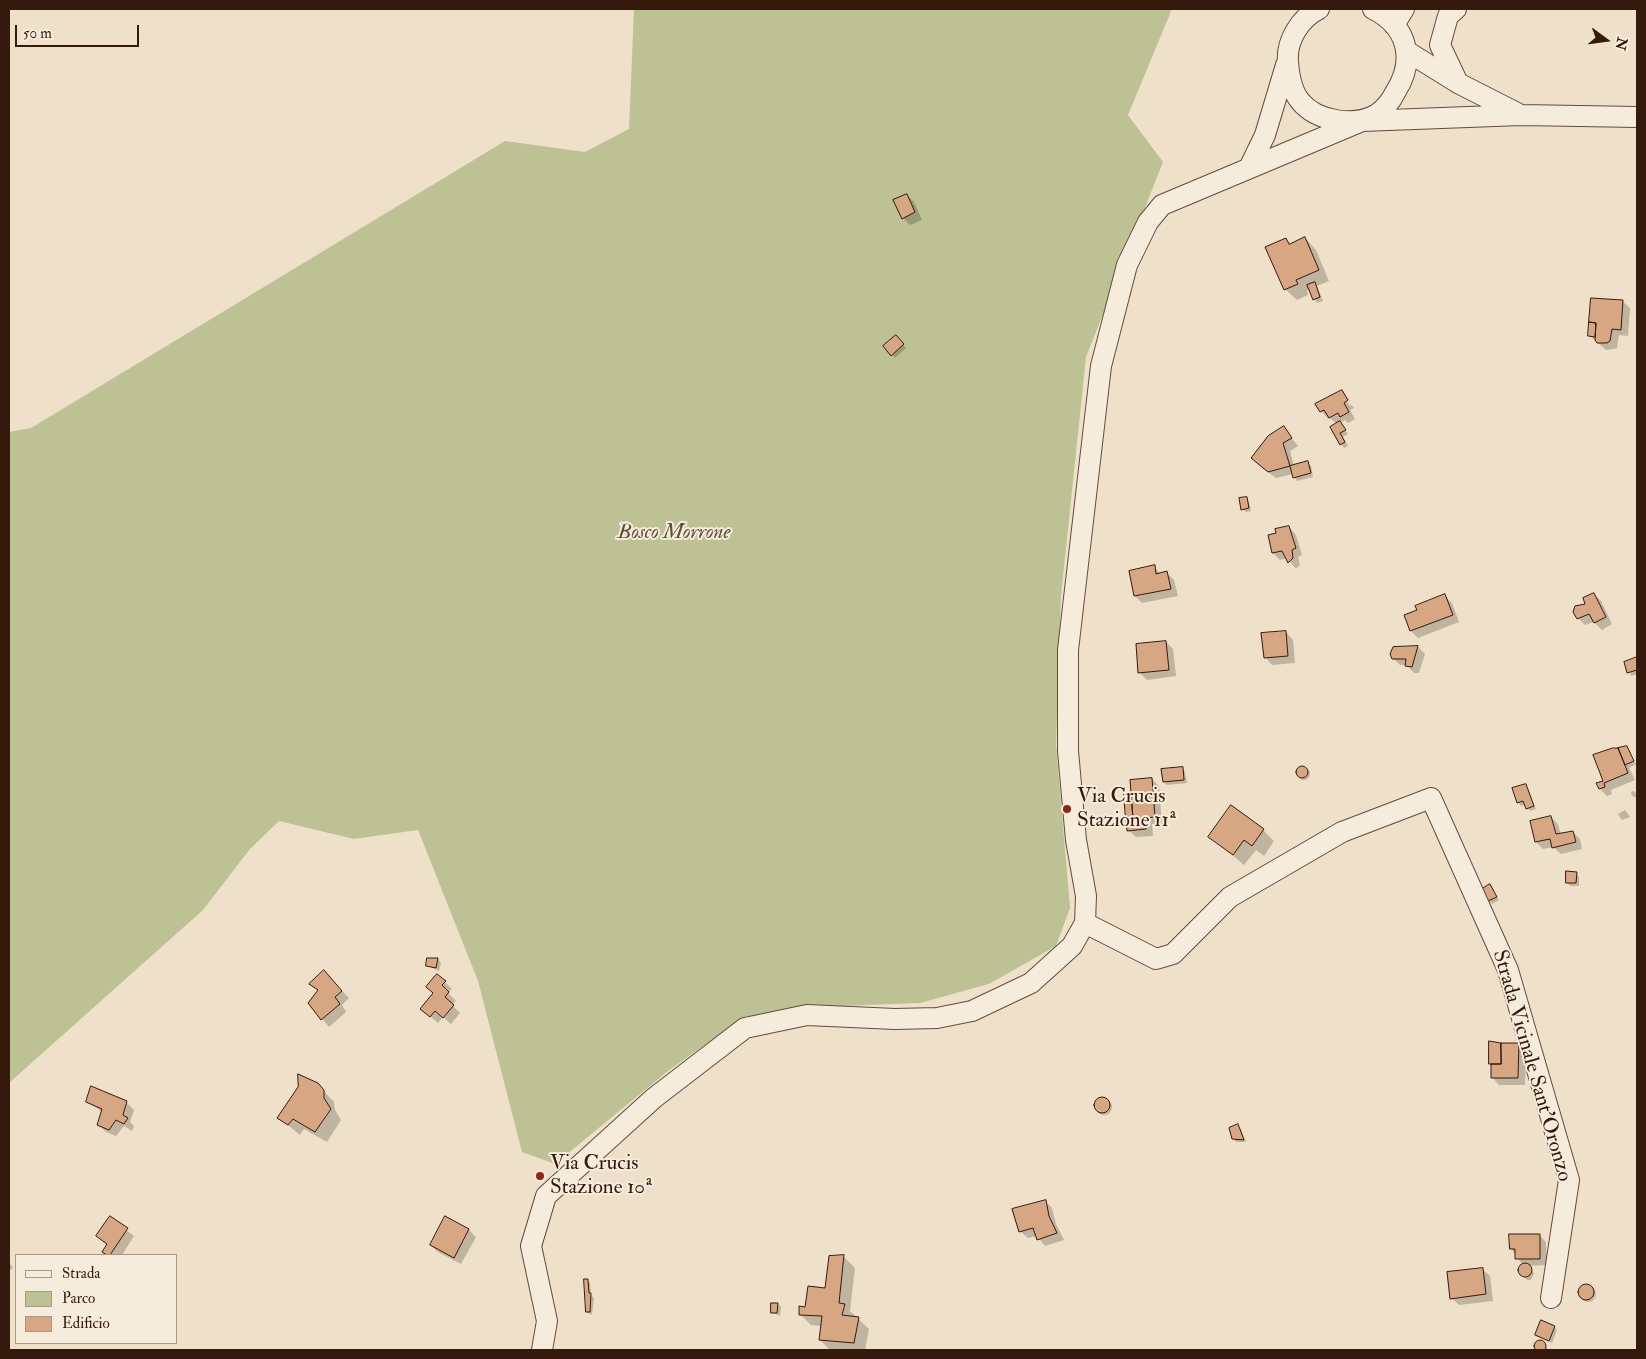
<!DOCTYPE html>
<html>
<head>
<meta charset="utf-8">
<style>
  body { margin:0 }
  #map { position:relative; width:1646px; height:1359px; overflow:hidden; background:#efe1c9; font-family:"IM FELL Double Pica",serif }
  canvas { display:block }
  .frame { position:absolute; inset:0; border:10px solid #36190d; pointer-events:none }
  .legend { position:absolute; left:15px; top:1254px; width:162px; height:90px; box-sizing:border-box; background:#f5ecdc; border:1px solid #a99889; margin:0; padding:6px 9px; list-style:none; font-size:15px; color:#36190d }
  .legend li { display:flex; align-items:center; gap:10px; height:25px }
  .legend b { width:25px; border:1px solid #a99889 }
  .north { position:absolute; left:1581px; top:15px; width:50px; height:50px; -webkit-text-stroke:4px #f5ecdc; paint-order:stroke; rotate:104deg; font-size:14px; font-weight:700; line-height:20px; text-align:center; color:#36190d }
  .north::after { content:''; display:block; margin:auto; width:18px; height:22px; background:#36190d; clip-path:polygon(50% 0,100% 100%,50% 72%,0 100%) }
  .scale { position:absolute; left:15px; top:25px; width:124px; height:22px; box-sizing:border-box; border:2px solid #36190d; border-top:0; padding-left:6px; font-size:15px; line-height:18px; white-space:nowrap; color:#36190d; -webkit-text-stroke:4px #f5ecdc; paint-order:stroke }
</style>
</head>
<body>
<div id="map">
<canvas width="1646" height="1359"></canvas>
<div class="frame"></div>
<ul class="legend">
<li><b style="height:6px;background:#f5ecdc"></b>Strada</li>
<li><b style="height:14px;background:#bdc294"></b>Parco</li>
<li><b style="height:14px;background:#d7a682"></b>Edificio</li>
</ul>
<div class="north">N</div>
<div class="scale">50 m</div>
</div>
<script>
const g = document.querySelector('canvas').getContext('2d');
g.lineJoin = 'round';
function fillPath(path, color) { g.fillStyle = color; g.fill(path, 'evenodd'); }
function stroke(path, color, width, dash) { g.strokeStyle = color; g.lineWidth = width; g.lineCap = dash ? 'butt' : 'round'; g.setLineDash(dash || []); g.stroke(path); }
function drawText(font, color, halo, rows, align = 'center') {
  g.font = font + ' "IM FELL Double Pica",serif'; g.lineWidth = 4; g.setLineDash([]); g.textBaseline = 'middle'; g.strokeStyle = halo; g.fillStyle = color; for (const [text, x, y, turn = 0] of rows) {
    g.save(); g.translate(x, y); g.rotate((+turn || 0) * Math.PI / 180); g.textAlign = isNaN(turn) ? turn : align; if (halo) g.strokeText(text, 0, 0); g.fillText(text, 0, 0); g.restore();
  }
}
fillPath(new Path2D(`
  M634 9H1172L1128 115 1163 162 1086 357 1061 596 1056 744 1070 908 1056 946 989 984 920 1003 815 1007 744 1017 668 1071 555 1164 522 1152 478 981 418 830 354 839 279 821 250 849 203 910 9 1083V432L31 428 505 141 585 152 629 129Z`), '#bdc294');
fillPath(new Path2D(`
  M907 195 914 202 922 220 910 225 903 218Z
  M1305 238 1316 250 1329 281 1317 286 1323 301 1317 303 1310 289 1307 291 1308 295 1297 300 1285 289 1286 239 1291 244Z
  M1592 299 1622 301 1630 308 1628 336 1619 335 1617 348 1614 349 1606 350 1590 336Z
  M896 336 906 348 895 358 885 346Z
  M1342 391 1354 408 1350 410 1355 419 1348 423 1345 420 1340 423 1348 434 1343 437 1348 446 1344 448 1331 427 1337 424 1330 418 1328 419 1317 405ZM1345 398H1348L1352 405 1350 406Z
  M1283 427 1298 446 1290 451 1294 466 1308 463 1311 466 1313 477 1297 481 1293 474 1276 478 1259 465Z
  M1246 498 1249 502 1251 511 1246 512 1243 509Z
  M1289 527 1296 535 1302 555 1298 557 1300 565 1296 569 1287 558 1280 560 1273 553 1277 534Z
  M1154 567 1161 574 1167 573 1174 580 1178 596 1142 603 1135 596Z
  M1594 594 1601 601 1612 624 1602 630 1594 622 1585 625 1576 616Z
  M1445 596 1452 603 1459 622 1418 638 1411 631 1418 611Z
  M1286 632 1293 640 1295 663 1272 665 1265 657Z
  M1166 642 1173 649 1176 676 1147 680 1139 672Z
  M1418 647 1425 654 1419 673H1414L1407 665H1400L1393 658Z
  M1637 659V674L1631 676 1625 663Z
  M1626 748 1636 764 1629 768 1635 780 1611 790 1612 794 1607 796 1600 789 1618 749Z
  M1298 774a6 6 0 1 1 12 0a6 6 0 1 1-12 0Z
  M1182 768 1185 772 1187 783 1167 785 1164 782Z
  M1152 779 1159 786 1162 824H1152L1153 836 1136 837 1128 830 1130 795 1132 797Z
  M1526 785 1536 809 1530 811 1526 804 1521 806 1518 802Z
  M1634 791 1637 795V798L1632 796 1631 792Z
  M1625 810 1630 817 1622 820 1618 814Z
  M1551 817 1558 824 1561 835 1573 832 1580 839 1582 849 1561 854 1553 847 1543 849 1536 842Z
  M1263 830 1274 841 1264 856 1256 850 1244 865 1210 836Z
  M1576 873 1579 877V886H1570L1567 882Z
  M1490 886 1499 900 1492 904 1489 901Z
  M428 959H438L441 963 439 971 427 965Z
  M331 979 349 998 342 1005 346 1012 329 1027 310 1003 318 991 311 984Z
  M445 982 452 989 448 993 456 1001 452 1005 460 1013 451 1024 443 1017 438 1023 421 1008Z
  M1518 1044 1526 1052 1525 1085H1499L1492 1077Z
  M317 1084 334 1102 335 1110 341 1120 327 1142 304 1129 300 1135 279 1118Z
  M1096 1107a8 8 0 1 1 16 0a8 8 0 1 1-16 0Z
  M87 1101 126 1102 134 1110 130 1122 134 1126 132 1131 124 1126 116 1136 106 1132 98 1125 102 1112Z
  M1238 1126 1241 1129 1246 1142H1236L1233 1138Z
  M1045 1201 1052 1208 1056 1224 1064 1240 1045 1246 1037 1236 1028 1238 1020 1231Z
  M446 1217 469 1230 476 1237 461 1264 438 1252 431 1245Z
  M110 1218 134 1236 122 1255H107L103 1252 107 1245 97 1236Z
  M1539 1235 1546 1242 1547 1265 1528 1266 1534 1273 1531 1280H1527L1519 1271 1523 1265 1511 1249Z
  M844 1257 855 1268 850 1311 869 1329 865 1350H830L820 1340 822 1326 811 1325 800 1314 826 1289Z
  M9 1262 13 1268 9 1271Z
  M1482 1269 1490 1276 1493 1301 1459 1305 1452 1298Z
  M587 1280 590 1283 591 1295 594 1298 592 1315 587 1312Z
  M1580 1294a8 8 0 1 1 16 0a8 8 0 1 1-16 0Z
  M778 1304 781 1307 780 1316 772 1312Z
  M1554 1327 1557 1330 1552 1343 1536 1335Z
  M1541 1342 1549 1350H1535V1346Z`), '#0003');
const building = new Path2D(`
  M907 194 915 212 902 219 893 200Z
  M1305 237 1319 270 1296 280 1298 284 1284 290 1265 247 1286 238 1289 244Z
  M1315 282 1320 297 1313 300 1307 285Z
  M1591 298 1623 300 1621 330 1612 329 1610 341 1607 343H1597L1595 340 1596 323 1589 322Z
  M1589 322 1596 323 1595 337 1588 336Z
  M896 335 904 344 891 356 883 346Z
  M1342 390 1348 400 1344 403 1349 412 1340 417 1338 413 1329 418 1324 410 1320 412 1315 404Z
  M1340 421 1346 430 1340 433 1345 442 1340 445 1330 427Z
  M1284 426 1292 438 1283 443 1290 466 1268 472 1251 458 1268 436Z
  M1308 461 1311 473 1293 478 1290 466Z
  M1247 497 1249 508 1241 510 1239 498Z
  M1289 526 1296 548 1292 550 1293 558 1288 563 1282 551 1272 553 1268 535 1276 533 1275 529Z
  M1155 565 1156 574 1167 571 1171 589 1134 596 1129 571Z
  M1594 593 1606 617 1594 623 1589 614 1577 619 1573 612 1575 606 1585 604 1583 598Z
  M1445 594 1453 615 1410 631 1404 615 1417 610 1415 606Z
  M1286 631 1288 656 1264 658 1261 633Z
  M1166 641 1169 670 1138 673 1136 644Z
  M1418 646 1412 667 1405 666 1406 659H1392L1390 654 1393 647Z
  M1637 657V670L1627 673 1624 662Z
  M1627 746 1634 761 1625 765 1618 748Z
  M1613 748H1618L1628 773 1604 783 1605 787 1599 789 1596 783 1603 781 1593 755Z
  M1296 772a6 6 0 1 1 12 0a6 6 0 1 1-12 0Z
  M1183 767 1184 780 1163 782 1161 769Z
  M1152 778 1155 817 1145 818 1146 829 1127 831 1126 820 1133 819 1130 780Z
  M1526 784 1534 806 1526 809 1523 801 1517 803 1512 788Z
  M1124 794H1131L1133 819 1126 820Z
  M1231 805 1264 829 1252 846 1244 840 1233 855 1208 837Z
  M1551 816 1556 834 1573 831 1576 842 1552 848 1550 839 1535 842 1530 821Z
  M1566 871 1577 872 1576 883H1566Z
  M1490 884 1497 897 1488 901 1482 889Z
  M427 958H438L436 968 426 966Z
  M324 970 342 991 335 997 340 1004 321 1020 308 1003 318 990 309 984Z
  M437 974 446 981 442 985 449 992 445 997 454 1005 443 1018 435 1011 430 1017 420 1009 433 993 426 987Z
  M1489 1041 1501 1043V1064H1489Z
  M1501 1043H1519L1518 1078H1491V1064H1501Z
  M298 1074 318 1083 324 1090V1098L331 1109 315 1132 293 1119 288 1125 277 1118 298 1087Z
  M91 1086 127 1101 123 1115 128 1118 124 1124 116 1120 109 1130 97 1125 102 1109 86 1102Z
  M1094 1105a8 8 0 1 1 16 0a8 8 0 1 1-16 0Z
  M1238 1124 1244 1140 1232 1139 1229 1128Z
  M1046 1200 1049 1216 1057 1233 1037 1240 1033 1228 1019 1232 1012 1209Z
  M110 1216 128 1228 110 1255H107L102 1252 107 1244 96 1236Z
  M445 1216 469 1229 454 1258 430 1245Z
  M1509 1234H1540V1259H1515V1249H1510Z
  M844 1255 839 1303 845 1304 842 1315 859 1317 854 1343 819 1340 822 1316 799 1315V1306L805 1307 808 1286 825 1288 829 1256Z
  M1518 1270a7 7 0 1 1 14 0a7 7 0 1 1-14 0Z
  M1483 1268 1486 1294 1450 1299 1447 1272Z
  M584 1279H588L589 1293H591L590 1312H586Z
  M1578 1292a8 8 0 1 1 16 0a8 8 0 1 1-16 0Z
  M771 1303H778L777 1313H771Z
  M1541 1320 1555 1326 1549 1341 1535 1335Z
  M1534 1346a6 6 0 1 1 12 0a6 6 0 1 1-12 0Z`);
fillPath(building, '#d7a682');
stroke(building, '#36190d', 1);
const street = new Path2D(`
  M1319 9C1300 18 1286 41 1288 62 1289 75 1291 90 1300 101 1317 122 1355 127 1377 114 1385 109 1392 99 1396 91 1416 59 1407 26 1373 9
  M1456 9 1448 16 1440 45 1458 83
  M1394 25 1404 9
  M1408 52 1458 83 1517 113
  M1250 166 1265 135 1286 65
  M1085 923 1156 959 1173 954 1230 897 1342 832 1431 798 1508 970 1569 1180 1551 1298
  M542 1350 547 1321 531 1246 546 1196 654 1098 745 1028 807 1015 895 1019 937 1018 972 1011 1031 983 1072 946 1085 923 1086 896 1076 840 1068 751V650L1101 366 1127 265 1148 222 1162 205 1362 121 1521 115 1637 117`);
stroke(street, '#644b3c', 22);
stroke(street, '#f5ecdc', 20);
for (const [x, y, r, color] of [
  [1067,809,5,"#8f2418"],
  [540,1176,5,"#8f2418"]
]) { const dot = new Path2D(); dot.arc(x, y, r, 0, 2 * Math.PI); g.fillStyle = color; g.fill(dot); stroke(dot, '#f5ecdc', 2); }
drawText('italic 21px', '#5e4c36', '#f5ecdc', [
  ["Bosco Morrone",674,533]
]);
drawText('21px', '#36190d', '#f5ecdc', [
  ["Via Crucis",1077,797],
  ["Stazione 11ª",1077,821],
  ["Via Crucis",550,1164],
  ["Stazione 10ª",550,1188]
], 'left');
drawText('21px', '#36190d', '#f5ecdc', [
  ["Strada Vicinale Sant'Oronzo",1531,1066,74]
]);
</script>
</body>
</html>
